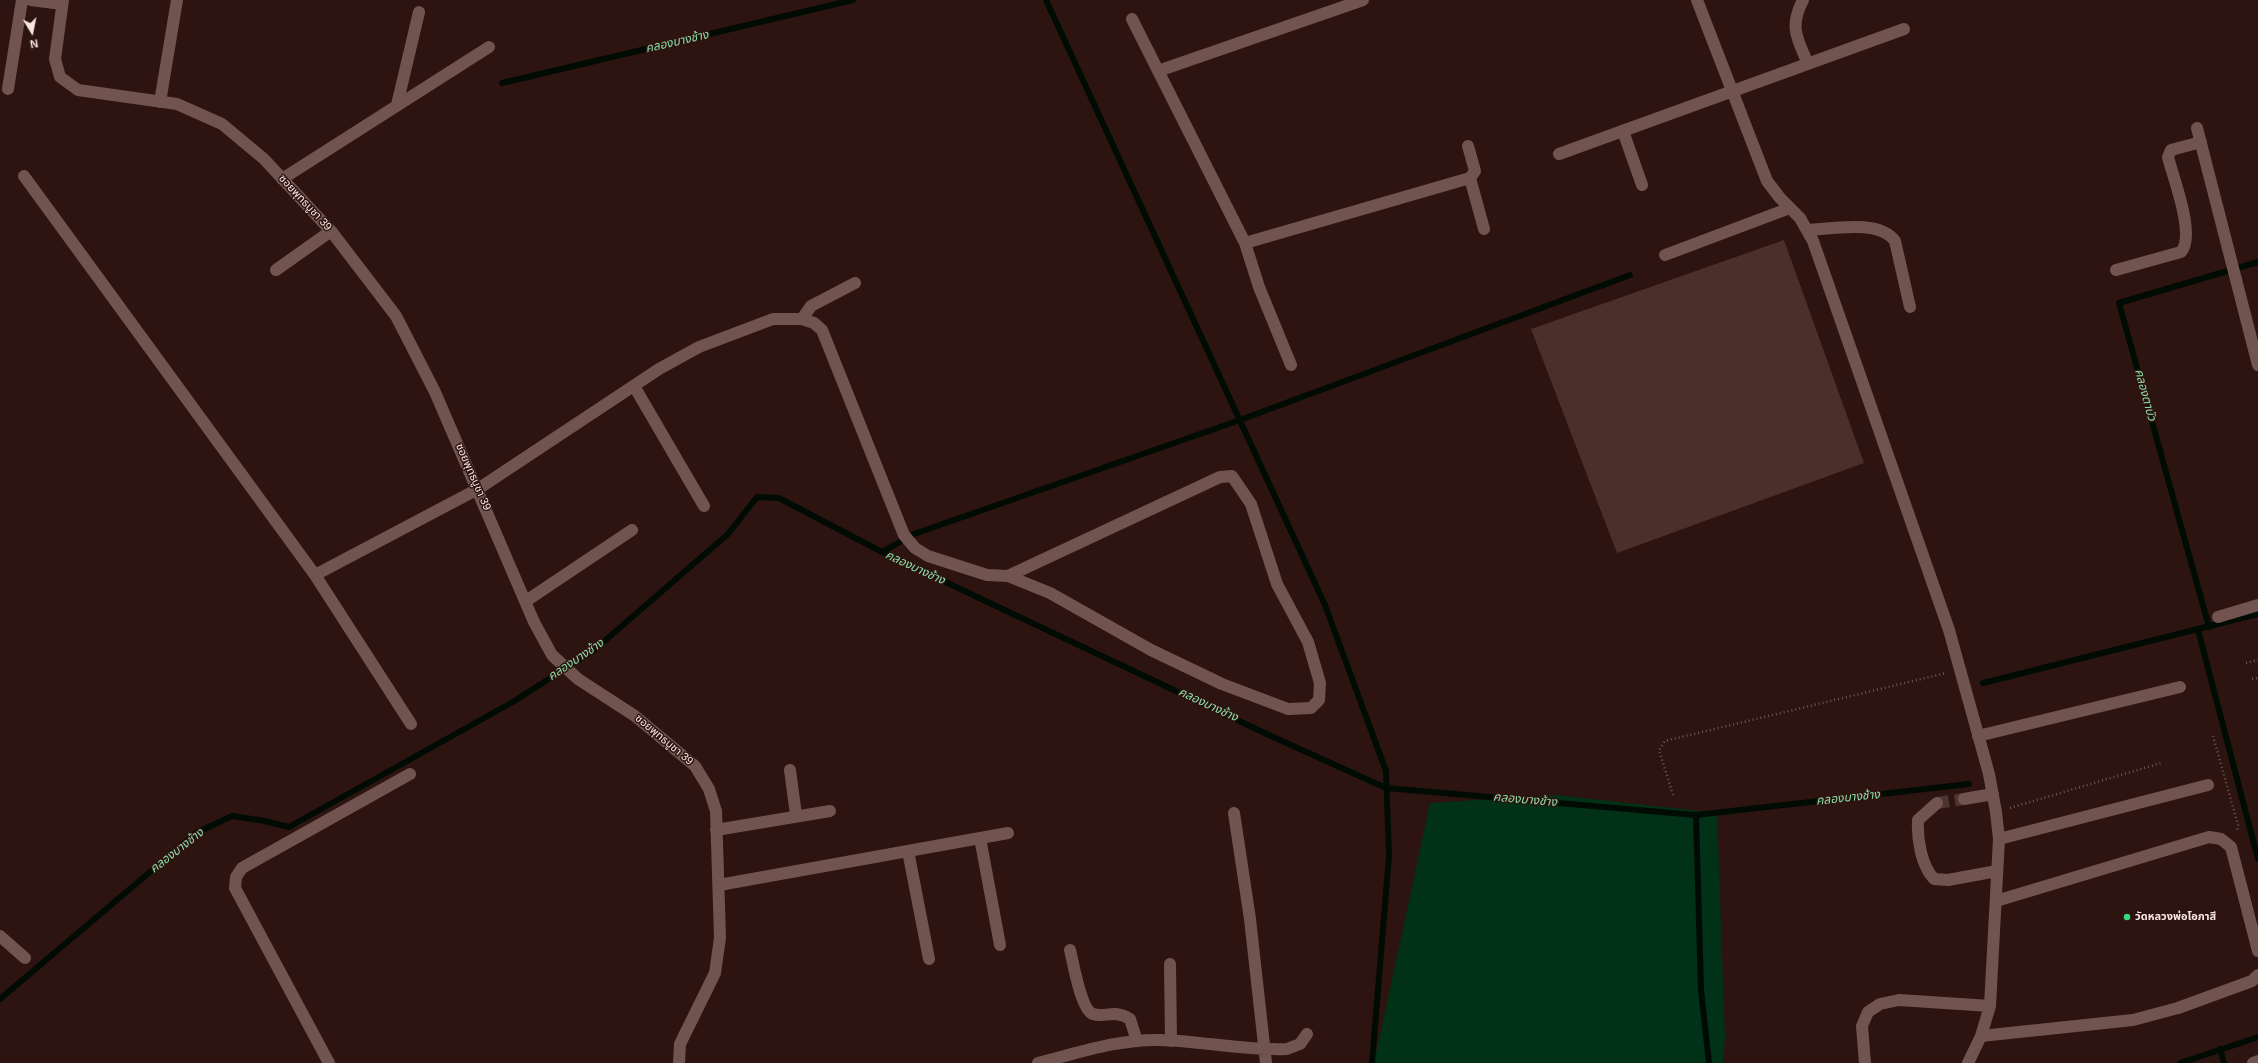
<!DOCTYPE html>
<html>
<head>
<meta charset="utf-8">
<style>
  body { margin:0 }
  #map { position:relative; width:2258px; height:1063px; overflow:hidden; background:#2d1411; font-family:Arial,sans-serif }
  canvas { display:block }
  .north { position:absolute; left:12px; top:12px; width:40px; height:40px; -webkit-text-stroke:3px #2d1411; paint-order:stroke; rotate:170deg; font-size:11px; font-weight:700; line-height:16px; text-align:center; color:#f9e7e4 }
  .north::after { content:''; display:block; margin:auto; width:14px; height:18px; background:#f9e7e4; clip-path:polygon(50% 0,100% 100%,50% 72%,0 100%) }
</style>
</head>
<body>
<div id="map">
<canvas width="2258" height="1063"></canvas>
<div class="north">N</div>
</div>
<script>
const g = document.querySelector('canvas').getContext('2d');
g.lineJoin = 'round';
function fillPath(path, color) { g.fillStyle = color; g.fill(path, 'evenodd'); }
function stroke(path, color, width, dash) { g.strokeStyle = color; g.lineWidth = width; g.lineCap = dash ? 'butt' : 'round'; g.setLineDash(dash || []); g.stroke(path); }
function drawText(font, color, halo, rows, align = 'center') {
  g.font = font + ' Arial,"Noto Sans Thai",sans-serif'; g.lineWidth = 3; g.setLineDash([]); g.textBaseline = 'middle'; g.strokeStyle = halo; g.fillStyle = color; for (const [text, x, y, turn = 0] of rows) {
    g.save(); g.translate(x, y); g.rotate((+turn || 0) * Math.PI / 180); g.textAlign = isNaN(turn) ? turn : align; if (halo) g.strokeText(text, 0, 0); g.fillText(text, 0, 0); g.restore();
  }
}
fillPath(new Path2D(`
  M1556 795 1717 813 1725 1037 1723 1063H1374L1430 803Z`), '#013217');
stroke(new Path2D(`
  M1046 0 1325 605 1386 771 1389 856 1372 1063
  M502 83 853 0
  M882 552 914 534 1240 420 1630 275
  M2209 627 2119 303 2258 262
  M2198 630 2258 859
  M1983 683 2258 614
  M1696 815 1701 990 1709 1063
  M0 999 196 833 232 816 265 821 289 827 511 703 593 651 728 534 757 497 779 498 882 552 1271 736 1386 788 1696 815 1969 784
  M2220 1049 2224 1063
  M2180 1063 2258 1037`), '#000c03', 6);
fillPath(new Path2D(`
  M1784 240 1864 463 1617 553 1531 329Z`), '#4a2f2b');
stroke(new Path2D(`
  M1937 803 1964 799`), '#4c3431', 12, [12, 6]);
stroke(new Path2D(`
  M2246 663 2258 660
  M2252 679 2258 678
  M2213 736 2238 825 2237 832
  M1673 795 1659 750 1665 741 1946 673
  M2010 808 2161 763`), '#6e5754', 2.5, [1, 3]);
stroke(new Path2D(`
  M31 0 62 4
  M63 0 55 59 60 77 78 90 177 104 222 124 264 159 331 231 396 316 435 392 534 622 552 655 578 679 635 716 695 766 709 789 716 811 720 938 715 973 680 1044 679 1063
  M1697 0 1767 181 1780 198 1800 218 1813 241 1949 630 1989 774 1996 812 1999 839 1990 1006 1981 1036 1968 1063
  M1803 0C1789 27 1797 38 1808 64
  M1132 19 1245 243 1259 287 1291 365
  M1158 71 1363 0
  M8 89 22 0
  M160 102 177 0
  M397 105 419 12
  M2197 128 2258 365
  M1623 131 1642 185
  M1559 154 1904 29
  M24 176 315 575 411 724
  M1470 178 1484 229
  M282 179 489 47
  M1807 230C1832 229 1879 219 1895 241L1910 307
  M1245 243 1470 178 1475 171 1468 146
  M1665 255 1790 208
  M276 270 331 231
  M2116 270 2181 252C2196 235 2173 178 2168 157L2171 150 2201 142
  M802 319 811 306 855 283
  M634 386 704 506
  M315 575 478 489 659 369 699 347 773 319H802L814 323 822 330 904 535 915 548 928 556 987 575 1008 576 1220 477 1232 476 1251 504 1277 584 1308 642 1320 683 1319 700 1311 708 1288 709 1222 684 1151 650 1050 593 1008 576
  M526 601 632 530
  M2218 617 2258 605
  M1978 736 2180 687
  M790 770 796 815
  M1964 799 1993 794
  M1937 803 1918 820C1917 839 1921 865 1934 879L1948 880 1997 871
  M1234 813 1250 919 1266 1063
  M716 830 830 811
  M980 838 1000 945
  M1999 839 2208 785
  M908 851 929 959
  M719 885 1008 833
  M1996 901 2209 837 2221 839 2231 847 2258 951
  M0 936 25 958
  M1070 950C1073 962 1081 1010 1093 1014 1105 1018 1114 1009 1130 1019L1137 1041
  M1170 964 1171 1041
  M1981 1036 2133 1020 2178 1008 2252 981 2258 975
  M329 1063 235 888 236 877 242 868 410 774
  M1038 1063C1078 1053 1118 1039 1160 1040 1202 1041 1245 1051 1287 1049L1300 1044 1307 1034
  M1865 1063 1862 1026 1868 1012 1880 1004 1899 1000 1990 1006
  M2253 1063 2258 1061`), '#71544f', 12);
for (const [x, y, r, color] of [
  [2127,917,4,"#39d87f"]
]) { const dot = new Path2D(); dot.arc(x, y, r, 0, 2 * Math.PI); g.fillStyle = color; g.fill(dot); stroke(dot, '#2d1411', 1.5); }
drawText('11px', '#f9e7e4', '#2d1411', [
  ["ซอยพุทธบูชา 39",305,203,47],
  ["ซอยพุทธบูชา 39",473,477,66],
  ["ซอยพุทธบูชา 39",664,740,40]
]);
drawText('bold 11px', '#f9e7e4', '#2d1411', [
  ["วัดหลวงพ่อโอภาสี",2135,917]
], 'left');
drawText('italic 12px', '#8bdea6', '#2d1411', [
  ["คลองบางช้าง",677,42,-13],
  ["คลองตาบัว",2145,395,75],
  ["คลองบางช้าง",915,568,25],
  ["คลองบางช้าง",576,660,-34],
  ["คลองบางช้าง",1208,705,25],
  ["คลองบางช้าง",1848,798,-6],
  ["คลองบางช้าง",1525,800,5],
  ["คลองบางช้าง",177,851,-38]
]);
</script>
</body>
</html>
